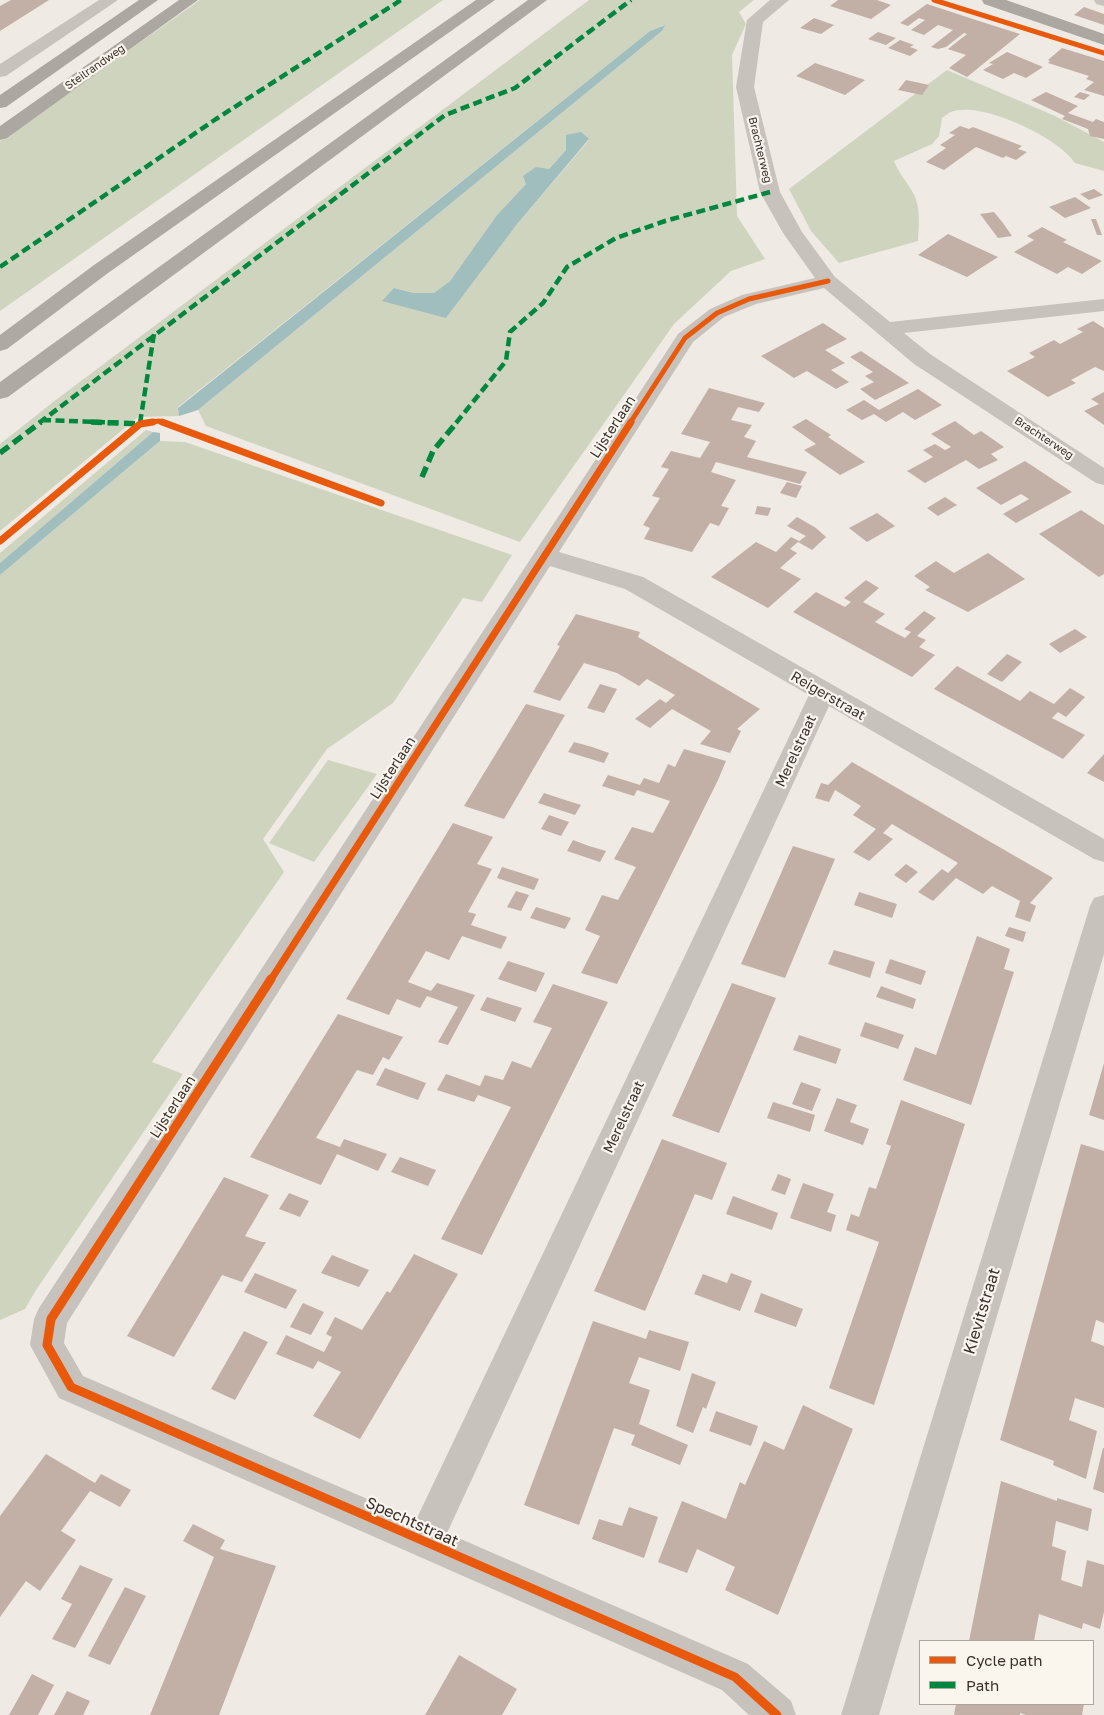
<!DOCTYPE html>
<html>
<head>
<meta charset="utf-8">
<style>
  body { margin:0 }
  #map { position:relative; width:1104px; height:1715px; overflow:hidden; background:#efeae4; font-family:"Golos Text",sans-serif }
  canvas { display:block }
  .legend { position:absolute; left:919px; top:1640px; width:175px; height:65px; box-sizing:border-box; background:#faf5ed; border:1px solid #ada69f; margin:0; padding:6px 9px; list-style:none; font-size:15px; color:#39302b }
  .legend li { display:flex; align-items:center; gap:10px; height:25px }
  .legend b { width:25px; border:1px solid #ada69f }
</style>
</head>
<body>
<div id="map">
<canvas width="1104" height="1715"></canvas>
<ul class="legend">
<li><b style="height:6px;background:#e8590c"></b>Cycle path</li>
<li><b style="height:6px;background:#00873e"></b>Path</li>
</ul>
</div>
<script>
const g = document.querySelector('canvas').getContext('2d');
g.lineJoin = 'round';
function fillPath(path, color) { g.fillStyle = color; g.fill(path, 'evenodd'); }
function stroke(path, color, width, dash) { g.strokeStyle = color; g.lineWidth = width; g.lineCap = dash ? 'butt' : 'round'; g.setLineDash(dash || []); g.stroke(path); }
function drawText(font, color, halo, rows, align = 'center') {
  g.font = font + ' "Golos Text",sans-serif'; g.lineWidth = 4.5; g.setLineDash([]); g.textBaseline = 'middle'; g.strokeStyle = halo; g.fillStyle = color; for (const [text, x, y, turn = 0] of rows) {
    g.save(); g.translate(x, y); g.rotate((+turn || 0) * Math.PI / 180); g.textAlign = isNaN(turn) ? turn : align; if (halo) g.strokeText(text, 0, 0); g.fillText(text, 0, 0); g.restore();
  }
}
fillPath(new Path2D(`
  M200 0H443L0 311V141Z
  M589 0H754L739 12 746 24 732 55 737 216 765 259 731 271 674 324 520 542 206 426 198 410 662 31 664 25 650 31 178 407 179 416 138 417 0 531V444L57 399ZM566 135 589 140 518 223 446 318 394 288 414 293H434L450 281 497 215 526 184 549 169 566 150Z
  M947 70 1055 116 1104 142V171L1075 163C1059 138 981 100 951 112 948 113 945 116 942 118L939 136 932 144 894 161C899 173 905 180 912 191 921 205 919 225 918 241L839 263 811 231 789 189Z
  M146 430 153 432 0 563V553Z
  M160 441 185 442 512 555 482 602 463 598 393 703 327 749 263 839 284 872 152 1062 183 1074 36 1290 25 1309 0 1320V575Z
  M328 760 377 774 314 862 269 843Z`), '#cfd4bf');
fillPath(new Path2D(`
  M665 25 662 31 198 410 179 416 178 408 650 31Z
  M581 132 589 139 518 223 446 318 382 301 394 288 414 293H434L450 281 497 215 526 184 523 176 536 167 549 169 566 150V135Z
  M153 432 160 433V441L0 575V563Z`), '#a1bebf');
fillPath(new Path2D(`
  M11 0H49L0 31V6Z
  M838 0H877L891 5 871 19 830 6Z
  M927 4 982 22 1020 34 967 77 949 68 966 55 948 49 967 34 964 33 946 47 938 49 931 47 953 30 938 25 924 35 911 30 925 20 919 18 908 26 900 23Z
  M1084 7 1104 14V25L1074 15Z
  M814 18 834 25 821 34 800 28Z
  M878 32 896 38 886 45 868 39Z
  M900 40 914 45 910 47 918 50 910 56 888 48Z
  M1062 48 1104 61V96L1084 90 1094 82 1086 79 1089 76 1048 63 1050 61 1048 60Z
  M1007 52 1043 67 1026 78 1014 73 1003 79 983 70 993 64 989 63Z
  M815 63 865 80 845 95 796 76Z
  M906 80 929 85 922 95 898 90Z
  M1046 92 1078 106 1068 113 1093 122 1096 119 1104 122V139L1090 136 1088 129 1062 119 1065 116 1031 100Z
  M1080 92 1090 95 1084 100 1074 97Z
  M960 126 969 129 973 127 1022 146 1018 149 1027 152 1016 160 1006 156 1003 158 976 147 944 170 926 162 946 148 940 145 955 135 949 133Z
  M1094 189 1103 195 1089 200 1080 194Z
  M1075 197 1091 208 1065 218 1049 207Z
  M994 212 1003 223 1012 236 998 238 980 214Z
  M1091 219H1096L1102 235H1097Z
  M1042 227 1067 240 1063 242 1102 261 1082 274 1068 267 1057 274 1014 252 1034 240 1027 236Z
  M948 234 998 257 967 277 918 255Z
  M1093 321 1104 328V371L1095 367 1071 380 1076 383 1048 397 1007 371 1035 357 1029 353 1054 340 1060 344 1083 332 1077 329Z
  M823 323 847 339 825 350 845 363 831 370 849 382 836 389 807 371 794 378 761 356Z
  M861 351 909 383 875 400 860 389 874 382 865 376 873 372 850 357Z
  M709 388 765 403 759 412 738 407 731 420 752 425 744 437 756 441 747 457 807 472 800 484 716 462 711 472 736 480 721 506 729 508 719 526 710 523 692 552 644 539 650 528 643 525 660 498 652 496 669 469 661 467 671 451 700 458 710 442 681 434Z
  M918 389 942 405 915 420 903 412 886 422 874 414 862 420 846 410 864 400 879 410Z
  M1104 392V425L1084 411 1099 404 1091 399Z
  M806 419 831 435 822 441 828 437 865 462 840 475 804 450 816 444 792 427Z
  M955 421 974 435 981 431 1004 447 991 454 998 460 979 469 966 460 925 483 907 471 933 457 923 450 935 444 945 450 951 447 931 434Z
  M1025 461 1072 492 1016 523 1003 514 1029 499 1021 494 1001 505 976 488Z
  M787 482 802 486 796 498 780 493Z
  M945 497 957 505 938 516 927 508Z
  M757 506 771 508 768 516 755 514Z
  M1081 510 1104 525V574L1099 577 1039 534Z
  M877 513 895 526 867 542 849 528Z
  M797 517 816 528 826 537 812 550 798 542 806 536 787 526Z
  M791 537 799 541 790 549 797 553 780 568 801 579 768 608 711 577 756 542 776 552Z
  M988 553 1025 579 968 612 925 590 930 587 914 576 936 561 954 573Z
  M866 580 879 588 863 602 885 614 875 622 905 638 911 632 904 629 924 611 936 618 917 636 926 640 919 647 935 655 912 677 793 612 816 592 845 607 851 602 844 598Z
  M576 614 640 632 638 637 760 709 737 729 741 731 730 753 700 744 711 731 672 709 650 728 635 719 660 699 666 703 675 695 647 679 639 686 617 673 584 663 560 701 533 692 560 646 557 645Z
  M1075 629 1087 637 1060 653 1049 644Z
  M1007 654 1022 662 1002 682 987 674Z
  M957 666 1020 701 1030 691 1054 704 1070 688 1085 697 1066 717 1058 712 1052 718 1085 735 1063 759 934 689Z
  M600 684 617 689 604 713 587 708Z
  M526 704 565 715 504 819 464 806Z
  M574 742 592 747 609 753 604 763 568 752Z
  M684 749 726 761 718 780 617 984 581 973 600 936 585 930 602 895 618 900 636 867 614 859 632 827 653 833 670 801 637 790 634 796 602 786 608 775 640 785 644 778 659 783 668 764 675 767Z
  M1104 754V782L1087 773Z
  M852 762 1053 878 1030 903 1036 906 1030 922 1015 917 1020 901 992 886 983 894 956 878 933 901 918 892 942 869 948 873 958 863 892 824 883 833 893 839 869 861 853 852 876 829 853 815 861 806 835 790 829 802 815 798 821 783 828 785Z
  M544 793 562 799 581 805 575 815 538 803Z
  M549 815 569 822 561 836 541 829Z
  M453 823 493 837 477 864 492 869 468 912 476 914 471 925 507 937 501 949 462 936 449 960 426 951 408 982 431 991 437 983 475 995 448 1045 438 1042 458 1007 427 996 420 1008 397 999 389 1015 346 999Z
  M573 840 589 846 606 851 600 862 567 851Z
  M793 846 835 859 785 978 741 964Z
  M906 864 918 872 906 883 894 875Z
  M502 867 521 873 539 879 534 890 497 878Z
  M516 891 529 895 521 911 507 907Z
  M859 892 897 904 892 918 854 905Z
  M536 907 571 918 565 929 530 918Z
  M1009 927 1026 932 1023 942 1005 936Z
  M977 936 1010 949 1004 969 1014 972 971 1105 903 1080 915 1047 936 1055Z
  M834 950 875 962 870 978 828 964Z
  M890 959 926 971 921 985 885 973Z
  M508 961 545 973 536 992 498 979Z
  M732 983 776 998 719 1133 672 1116Z
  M553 984 608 1002 482 1255 441 1239 511 1107 478 1095 474 1102 437 1090 446 1074 480 1086 485 1075 503 1080 512 1061 531 1068 552 1028 533 1022Z
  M881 986 916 999 913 1009 876 997Z
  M487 997 522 1008 515 1022 480 1010Z
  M338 1014 403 1037 389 1060 383 1057 373 1075 357 1070 316 1138 340 1147 344 1139 387 1154 378 1171 337 1154 321 1185 250 1157Z
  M865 1022 904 1035 898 1049 860 1036Z
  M799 1035 841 1049 836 1064 793 1050Z
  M1104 1063V1120L1089 1115Z
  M385 1068 426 1083 418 1100 376 1085Z
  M801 1082 821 1089 812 1111 792 1104Z
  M837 1098 857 1105 850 1122 869 1129 863 1145 824 1131Z
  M901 1100 965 1124 874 1405 829 1388 879 1242 846 1230 851 1214 859 1217 869 1187 876 1189 891 1146 886 1144Z
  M773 1102 815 1115 810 1132 767 1118Z
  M662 1139 727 1163 712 1200 695 1194 645 1311 594 1291Z
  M1081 1144 1104 1151V1323L1096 1320 1091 1341 1104 1346V1408L1075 1398 1069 1420 1097 1431 1086 1479 1053 1465 1054 1461 1000 1440Z
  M400 1157 436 1170 428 1186 391 1172Z
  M778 1174 791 1179 785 1195 771 1190Z
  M224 1177 269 1195 245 1236 262 1242H266L242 1282 222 1275 174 1357 127 1336Z
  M803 1183 834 1194 827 1212 836 1215 831 1232 790 1218Z
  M289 1193 309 1201 300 1217 279 1209Z
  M733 1196 778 1213 772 1230 726 1214Z
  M414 1254 458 1274 360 1439 313 1416 341 1372 318 1361 313 1369 276 1354 286 1335 324 1352 332 1337 326 1334 335 1317 362 1330 387 1291 390 1293Z
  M332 1255 369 1270 359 1287 321 1273Z
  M255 1273 297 1290 286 1309 244 1292Z
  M731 1273 752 1281 740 1311 694 1294 703 1274 727 1283Z
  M761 1293 803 1309 796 1327 754 1312Z
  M303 1303 324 1312 311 1335 290 1327Z
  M593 1321 646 1339 649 1330 689 1342 680 1371 639 1357 629 1383 650 1390 639 1424 688 1445 680 1465 631 1445 635 1435 614 1428 579 1525 524 1505Z
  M244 1331 268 1342 235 1400 211 1389Z
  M692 1373 716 1382 706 1409 703 1407 693 1433 676 1426Z
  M803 1405 853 1429 778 1615 725 1590 735 1567 697 1549 687 1573 658 1562 682 1501 726 1519 740 1482 745 1485 764 1441 784 1450Z
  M716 1411 758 1426 751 1446 709 1431Z
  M1103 1448H1104V1493L1093 1489Z
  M46 1454 95 1483 101 1474 131 1490 120 1507 90 1491 61 1531 76 1540 40 1591 26 1581 0 1617V1516Z
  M1001 1481 1057 1501V1498L1092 1509 1088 1531 1056 1521 1052 1546 1066 1551 1061 1580 1082 1587 1087 1560 1104 1565V1612L1100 1629 1083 1623 1082 1629 1039 1614 1034 1641H969Z
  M629 1507 658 1517 644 1558 592 1539 599 1519 622 1526Z
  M193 1524 225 1540 220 1549 276 1566 219 1715H150L214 1557 183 1541Z
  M80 1565 113 1579 75 1648 52 1639 72 1604 61 1599Z
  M125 1587 146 1596 110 1665 88 1656Z
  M459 1655 517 1689 502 1715H425Z
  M32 1674 54 1685 38 1715H9Z
  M67 1691 90 1701 83 1715H54Z
  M956 1704H1084L1082 1715H1026L1020 1713V1715H954Z`), '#c2b0a6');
fillPath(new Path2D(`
  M99 0H118L6 76 0 77V64Z
  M770 0H789L763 22 754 87 780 192 802 232 835 277 890 322 1104 299V311L904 333 930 354 1104 468V485L1096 483 914 364 824 288 756 304 724 317 693 342 559 552 643 577 1104 839V862L1094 859 829 706 447 1533 748 1664 791 1701 796 1715H749L722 1690 59 1398 30 1345 34 1319 39 1308 678 334 710 309 742 295 815 278 783 233 760 192 736 87 747 20ZM550 566 625 589 809 695 416 1520 83 1376 64 1343 67 1323Z
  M1094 0H1104V6L1096 4Z
  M1104 895V954L879 1715H841L1090 906 1094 898Z`), '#c8c2bd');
fillPath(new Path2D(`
  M139 0H158L6 107 0 108V95Z
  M179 0H198L7 138 0 140V126Z
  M982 0H1006L1104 34V45L984 4Z`), '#ada7a2');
fillPath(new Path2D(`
  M476 0H495L108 273 7 349 0 351V335L94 265Z
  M528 0H547L8 397 0 399V382Z`), '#aea9a3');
stroke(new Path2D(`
  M0 267 216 119 401 0
  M42 420 122 423
  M39 423 445 115 515 88 631 0
  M140 423 154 334
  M456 423 506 361 510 332 543 303 567 267 616 238 665 221 770 192`), '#00873e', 4.5, [9, 4.5]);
stroke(new Path2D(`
  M91 422 140 424V422
  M0 453 41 422
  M422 477 433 451 457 422`), '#00873e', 5.5, [11, 5.5]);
stroke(new Path2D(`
  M934 0 1104 53
  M145 423 159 421 165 423
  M630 423 685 338 717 313 749 299 828 281`), '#e8590c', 5);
stroke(new Path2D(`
  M162 422 381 503
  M0 541 140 424 153 422
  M270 981 631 422`), '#e8590c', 7);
stroke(new Path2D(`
  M271 979 51 1319 47 1345 71 1387 735 1677 777 1715`), '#e8590c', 9);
drawText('11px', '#39302b', '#faf5ed', [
  ["Steilrandweg",95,67,-35],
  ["Brachterweg",760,150,76],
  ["Brachterweg",1044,438,33]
]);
drawText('14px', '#39302b', '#faf5ed', [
  ["Lijsterlaan",613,427,-57],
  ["Reigerstraat",828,696,30],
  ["Merelstraat",796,751,-65],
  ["Lijsterlaan",393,768,-57],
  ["Lijsterlaan",173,1107,-57],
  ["Merelstraat",624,1117,-65]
]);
drawText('16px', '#39302b', '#faf5ed', [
  ["Kievitstraat",982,1311,-73],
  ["Spechtstraat",412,1522,24]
]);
</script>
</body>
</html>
